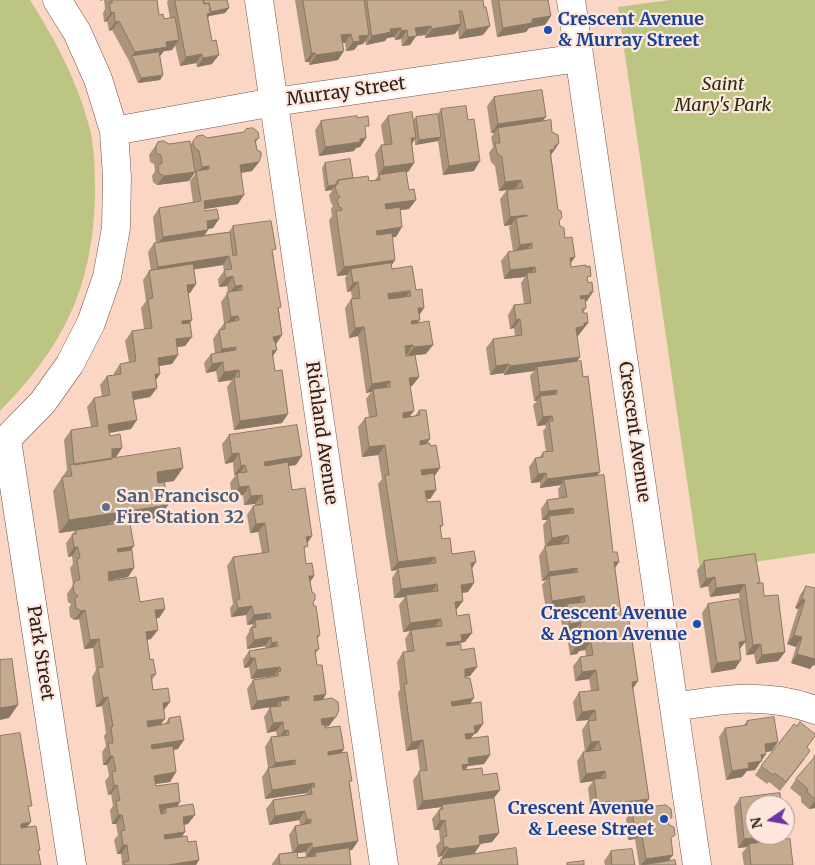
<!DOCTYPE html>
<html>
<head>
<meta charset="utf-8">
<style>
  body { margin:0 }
  #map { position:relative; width:815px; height:865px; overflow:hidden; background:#fcd6c4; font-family:Merriweather,serif }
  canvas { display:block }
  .north { position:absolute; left:745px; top:795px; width:50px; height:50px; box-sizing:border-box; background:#fee7dc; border:1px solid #ab988e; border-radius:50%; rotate:258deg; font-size:14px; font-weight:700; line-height:20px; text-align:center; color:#2e211a }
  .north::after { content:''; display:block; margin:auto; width:18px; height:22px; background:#6c32a8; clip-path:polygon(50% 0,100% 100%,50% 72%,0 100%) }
</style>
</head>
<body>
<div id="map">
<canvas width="815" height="865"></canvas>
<div class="north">N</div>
</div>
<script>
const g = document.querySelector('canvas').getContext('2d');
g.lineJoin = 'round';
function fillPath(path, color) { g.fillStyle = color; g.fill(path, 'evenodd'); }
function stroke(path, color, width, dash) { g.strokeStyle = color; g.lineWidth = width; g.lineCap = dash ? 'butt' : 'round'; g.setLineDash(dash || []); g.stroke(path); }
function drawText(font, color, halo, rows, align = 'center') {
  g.font = font + ' Merriweather,serif'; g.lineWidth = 4.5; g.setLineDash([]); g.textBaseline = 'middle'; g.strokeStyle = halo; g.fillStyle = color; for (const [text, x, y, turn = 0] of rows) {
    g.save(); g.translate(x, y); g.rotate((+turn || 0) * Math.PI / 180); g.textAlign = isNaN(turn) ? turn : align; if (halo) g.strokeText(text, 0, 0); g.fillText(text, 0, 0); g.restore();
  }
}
fillPath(new Path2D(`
  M0 0H30C56 41 80 86 91 134 95 154 95 178 95 198 92 289 63 347 0 411Z
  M670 0H815V553L700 570 618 7Z`), '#bcc581');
const minor = new Path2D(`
  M259 0 384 865
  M571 0 697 865
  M114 131 274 102 579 58
  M7 440 72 865
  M0 446 43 402 70 364 91 323 107 277 116 228 117 177 114 131 98 79 77 32 57 0
  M674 707C723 699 767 692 815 710`);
stroke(minor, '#745545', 29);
stroke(minor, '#fff', 28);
fillPath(new Path2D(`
  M100 0H157L159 15 164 19 170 18 167 2 168 0H227L229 8 225 13 209 16 208 18 212 64 197 67 196 63 180 66 175 45 172 50 164 51 160 56 163 75 160 80 138 83 129 61 112 30 109 31 107 21 104 22 103 13 105 9 104 0 100 1Z
  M295 0H483V35L459 39 458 30 455 34 425 38V35L416 36 410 45 402 46 401 39 395 40 394 37 387 38 385 41 366 45 365 41 363 44 358 45 354 50 346 51 345 43H343L338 60 309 65V62H305Z
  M491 0H548L551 16 545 25 529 28 526 32 497 37Z
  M494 97 543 121 552 132 559 143 551 155 560 226 571 267 588 280 587 301H586V308L583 313 588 323 577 336V362L597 476 615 567 622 621 638 681 633 687 643 808 604 814 603 810 591 812 588 788 593 781 580 783 577 761 583 752 593 751 585 752 582 730 588 721V720L576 721 573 702 579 692 591 691 589 679 575 681 573 666 580 657 586 656 585 650 579 651 577 654 570 655 568 643 574 634V631L563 633 560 613 565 607 546 610 542 585 546 580 542 581 539 556 545 546 543 525 547 520H542L541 509 547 500 559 498 558 489 561 485 540 488V482L531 483 529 467 535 458H539L543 452H546L543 431 546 427 545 425 537 426 533 405 537 401H534L530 376 534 371 504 375 503 373 490 375 486 348 493 339 515 336 514 328 510 329 508 315 514 305 524 304 521 283 525 277 504 279 501 261 508 252 513 251 509 227 511 225 504 226 500 199 507 190 499 191 495 166 491 162 489 153 493 147 491 137 494 133H491L487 106Z
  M441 109 474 171 443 175 438 141 415 145V139L412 144 414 163 408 172H406L409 209 400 210 396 237H392L395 260 391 266 392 269 412 266 419 315 417 323 426 354 415 355 419 377 412 386H410V417L415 416 419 410 434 476 436 490 430 499H426L427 502 443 525 440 529 442 539 452 554 472 568 474 583 468 592 462 593 463 601 456 610 457 616 465 642 460 643 459 645 461 650 477 667 470 676 465 677 474 698 470 703 477 733 474 734 471 738 490 755 484 764 468 766 465 770 483 775 500 790 494 798 499 833 492 842 480 844V845L474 854 518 865H437L442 858V856L438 857 436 846 440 841 439 830H434L432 819 441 807 417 810 413 780 420 771 417 749 406 751 398 693 400 689 397 662 403 652H407L405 639 410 631 403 632 399 605 405 597 394 598 392 578 397 570 391 571 378 484 382 479 378 455 362 457 358 427 365 418 369 417 366 399 371 392 366 393 358 336 349 338 345 308 351 299H352L351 291 347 292 345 278 347 275 337 276 329 220 332 216 331 209 333 206 331 203 329 195 332 191 331 190 325 191 322 168 325 163 353 178 369 181 375 180 378 176 375 154 381 145H384L381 125 388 116 413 120 416 117 438 114Z
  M357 118 365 131 366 138 360 147 356 148 354 151 319 156 315 130 321 121Z
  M197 136 207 138H259L256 142 259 162 252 171 241 173 238 204 205 209V211L219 219 213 228 208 229V230L204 235 229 232 233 226 273 253 279 310 282 335 276 344 273 356 282 423 234 430 227 387 232 380 218 382 216 371 206 373 204 363 211 354H215L213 339 224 323 221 302 228 292 227 286 219 287 218 279 224 271 223 265 194 269 196 284 190 293H188L190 323 185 346 177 347 178 355 172 364 159 366 156 380 157 388 150 397 134 400 131 429 110 433V436L122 448 116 457H112V459L174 481 165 482 168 505 159 518 130 522 131 550 134 568 128 577 109 580 140 602 165 609 159 618H156L151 639 147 640 150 660 156 674 152 680 153 690 170 702 164 710 161 725 165 724 169 718 178 749 173 750 176 772 170 782 156 784V786L178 806 188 824 184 825 185 832 182 836 188 842 199 860 196 865H122L121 854H117L114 840 118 835 116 824H112L110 810 113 806 111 794 108 795 105 781 109 776 107 765H103L102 752 106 746 104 736 106 733 102 706 96 707 92 677 96 670 93 648 84 649 79 619 74 620 70 617 69 608 71 604 68 602 67 594 73 585 70 568 73 564 72 556 68 557 66 543 75 531 59 533 53 491 67 470 64 440 71 430 91 427 87 407 94 398 102 396 100 385 107 376 114 375V373L120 364 129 362 125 341 132 331 144 329 141 308 146 301 143 280 149 271H151L148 252 154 243H156L153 217 159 208 193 203 190 181 195 174V172L189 181 157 185 153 182 152 176 155 171 154 164 150 162 149 155 158 142 169 144H191Z
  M229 435 296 465 289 466 292 490 312 536 307 543 304 551 306 564 314 576 310 582 313 603 320 635 317 640 319 649 315 654 317 665 326 694 323 700 329 726 325 727V728L344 749 341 753 350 784 358 841 352 850H349L351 865H272V864L279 854 292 852 289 835 295 826 300 825 299 820 269 825 266 809 273 800 305 795 307 793 265 799 262 777 268 768 265 747 271 737H277L276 731 267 733 264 717 270 707 277 706 251 710 247 689 253 680 274 677V676L251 679 249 667 244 668 243 660 249 651 265 648V646L247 649 246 637 249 632V630L253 624 247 625 246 615 231 617 230 608 233 604 227 566 233 557 262 553 258 532 250 533 247 515 253 506H255V504L244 505 243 495 232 497 230 483 236 474 234 475 233 462 225 464 222 444ZM305 852 306 857 313 856 298 858 297 853Z
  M704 561 759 583 785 652 778 661 756 664 754 654 746 655 745 642 740 649 735 669 711 673 702 613 708 604 741 613 739 593 710 597 708 586 700 588 697 570Z
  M806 586 815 666 813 665 810 669 791 663 796 647 787 644 798 609 795 608 800 595Z
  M747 721 772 751 766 752V754L755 770 747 771 742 777 726 780 719 737 725 728 744 725Z
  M807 747 804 760 780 791 769 782 767 784 755 775 761 766Z
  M815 754V808L809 809 801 802V797L790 788 796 779 814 758 813 757Z
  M740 798 781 805 787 834 783 840 793 865H744L742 853 747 847 738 848 734 807Z
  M632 810 668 823 671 840 668 861 676 865H639L635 839 628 840 626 819Z
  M611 851 635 865H605L604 861Z`), '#a9937b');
fillPath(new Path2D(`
  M229 8 225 13 209 16 204 22 207 12Z
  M114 12 107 21 104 22 111 13Z
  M551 16 545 25 529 28 526 32 497 37 503 28 532 19Z
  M119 21 112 30 109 31 115 22Z
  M461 24 455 34 425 38 432 29Z
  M431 26 425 35 416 36 410 45 402 46 415 28Z
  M490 26 483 35 459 39 466 30Z
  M401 28 394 37 387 38 385 41 366 45 372 36 390 29Z
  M407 30 401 39 395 40 401 31Z
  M351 34 345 43 335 44 341 35Z
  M369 35 363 44 358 45 354 50 346 51 353 42 359 36Z
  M179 40 172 50 164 51 160 56H132L135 52 166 42Z
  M344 51 338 60 309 65 316 55Z
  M312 53H315L309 62H305Z
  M202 54 196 63 180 66 186 57Z
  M219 55 212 64 197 67 203 58Z
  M163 75 160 80 138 83 141 78Z
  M546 117 539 126 498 128 494 133H491L498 124Z
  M441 137 438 141 415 145 419 140Z
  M366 138 360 147 356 148 354 151 319 156 325 147Z
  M411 138H416L409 147Z
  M559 143 555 149 548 159 550 150Z
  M480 161 474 171 443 175 449 166Z
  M259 162 252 171 233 174 240 165Z
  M414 163 408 172 378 176 384 167Z
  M209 166 202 175 197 174 202 167Z
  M195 172 189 181 157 185 164 176Z
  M521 180 515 189 499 191 505 182Z
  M335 185 331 190 325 191 328 186Z
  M244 195 238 204 198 210 204 201Z
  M416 200 409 209 379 213 385 204Z
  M527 215 521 224 516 218 511 225 504 226 510 217Z
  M219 219 213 228 200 230 207 221Z
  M402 227 396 237 370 240 376 231Z
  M208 230 202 239 157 246 163 237Z
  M532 243 525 252 513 254 520 245Z
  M229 256 223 265 152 276 158 267Z
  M575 257 569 266 570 258Z
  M395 260 389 269H351L347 275 337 276 344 267Z
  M535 267 529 276 527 273 525 277 504 279 510 270Z
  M233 276 227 286 219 287 226 278Z
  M358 282 351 291 347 292 353 283Z
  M196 284 190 293 180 294 187 285Z
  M242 285 235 294 228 295 235 286Z
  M410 291 404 300 381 303 388 294Z
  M590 292H593L587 301 574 305 580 296Z
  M418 308H424L418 317Z
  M238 316 231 325 225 326 231 317Z
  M520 319 514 328 510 329 516 320Z
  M192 320 186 329 175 330 182 321Z
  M420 320 413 329 405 330 411 321Z
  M584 323H588L578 336 570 337 576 328Z
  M364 327 358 336 349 338 355 328Z
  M282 335 276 344 266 346 273 337Z
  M192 337 185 346 169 348 176 339Z
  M413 345 407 354 398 355 405 346Z
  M433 345 426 354 407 356 414 347Z
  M236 347 229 356 216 358 222 349Z
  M277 350 271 359 272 351Z
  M178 355 172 364 152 367 158 358Z
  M580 357 574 366 537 367 534 371 504 375 510 366Z
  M223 362 216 371 206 373 212 364Z
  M509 364 503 373 490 375 496 366Z
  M239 370 232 380 218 382 224 372Z
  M155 374H160L154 383Z
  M419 377 412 386 403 387 409 378Z
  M390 381 383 390 373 389 371 392 366 393 372 384Z
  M157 388 150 397 126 401 132 392Z
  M557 390 550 399 540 396 537 401H534L540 392Z
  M414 411 407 420 396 422 403 413Z
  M288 414 282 423 234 430 240 421Z
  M552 416 545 425 537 426 543 417Z
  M137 420 131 429 102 434 108 425Z
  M430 439 424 448 413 450 420 441Z
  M385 445 378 455 362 457 369 447Z
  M122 448 116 457 106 458 112 449Z
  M239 453 233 462 225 464 232 454Z
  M302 456 296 465 257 471 264 462Z
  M245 465 239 474 234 475 241 466Z
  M183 468 174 481 147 485 157 472Z
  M440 468 434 477 415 479 421 470Z
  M600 472 593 481 564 480 561 485 540 488 547 479Z
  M546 473 540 482 531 483 538 474Z
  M249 486 243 495 232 497 239 487Z
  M436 490 430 499 419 500 425 491Z
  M262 495 255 504 244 505 251 496Z
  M168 505 159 518 113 525 112 521 109 525 59 533 69 520Z
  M573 508 566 517 549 516 547 520H542L549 511Z
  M265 523 258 532 250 533 256 524Z
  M568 535 561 544 545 547 552 538Z
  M312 536 306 545V537Z
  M134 546 128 555 111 558 117 549Z
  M74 547H78L72 556 68 557Z
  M435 557 428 566 398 568 397 570 391 571 398 562Z
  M476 562 470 572 471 563Z
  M614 562H619L613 571Z
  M134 568 128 577 101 582 108 572Z
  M577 568 570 577 549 576 546 580 542 581 549 572Z
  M309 576H314L308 585Z
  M715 577 708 586 700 588 706 579Z
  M474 583 468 592 454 594 461 585Z
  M437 584 431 593 406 595 405 597 394 598 401 589Z
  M745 584 739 593 710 597 716 588Z
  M584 596 578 605 567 604 565 607 546 610 552 601Z
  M802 599 805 600 798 609 795 608Z
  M463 601 456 610 455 602Z
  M252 606 246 615 231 617 238 608Z
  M165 609 159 618 148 619 155 610Z
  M85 610 79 619 74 620 81 611Z
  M270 613 264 622 255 620 253 624 247 625 254 615Z
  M441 619 434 628 411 630 410 631 403 632 410 623Z
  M581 622 574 631 563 633 570 624Z
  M158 630 151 639 139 641 146 632Z
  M472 633 465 642 460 643 456 650 440 652 446 643 461 635Z
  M794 635 802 637 796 647 787 644Z
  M271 637 265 646 247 649 254 640Z
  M99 639 93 648 84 649 90 640Z
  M591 641 585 650 579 651 577 654 570 655 576 646 583 642Z
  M746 641 739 650V642Z
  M277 642 271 651 266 652 272 643Z
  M761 644 754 654 746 655 753 645Z
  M785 652 778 661 756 664 762 655Z
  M797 654 815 659V665H813L810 669 791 663Z
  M250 658H255L249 667 244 668Z
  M741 660 735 669 711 673 717 663Z
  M280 667 274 676 251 679 257 670Z
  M477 667 470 676 459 678 465 669Z
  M596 670 589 679 575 681 582 672Z
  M638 681 632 690V682Z
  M326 694 320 704 307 706 314 696Z
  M289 696 282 705 280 701 277 706 251 710 257 701Z
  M108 697 102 706 96 707 103 698Z
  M474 698 467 708 445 711 451 702Z
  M170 702 163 711V703Z
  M18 705 9 718 0 720V708Z
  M595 710 588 720 576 721 582 712Z
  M336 717 329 726 314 728 321 719Z
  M165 719 158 728 140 730 147 721Z
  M283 722 276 731 267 733 273 723Z
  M483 724 477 733 474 734 468 742 459 744 465 734 474 726Z
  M288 730 282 740H277L284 731Z
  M184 740 178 749 145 755 151 745Z
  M423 740 417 749 406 751 412 742Z
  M599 741 593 750 585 752 591 742Z
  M778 742 772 751 759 753 765 744Z
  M344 749 338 758 321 761 328 752Z
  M766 754 755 770 747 771 742 777 726 780 732 771 748 763 761 755Z
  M490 755 484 764 468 766 463 773 462 765 468 758Z
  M110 756H113L107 765H103Z
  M295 760 289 769 269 772 275 763Z
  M605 771 599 780 594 779 593 781 580 783 586 774Z
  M176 772 170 782 148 785 154 776Z
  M314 783 307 793 265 799 272 790Z
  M117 785 111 794 108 795 114 786Z
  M500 790 493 799 442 805 441 807 417 810 423 801Z
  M649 799 643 808 604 814 610 804Z
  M815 800V808L809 809Z
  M610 801 603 810 591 812 597 803Z
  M180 802 174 811 166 808 162 813 153 814 159 805Z
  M305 811 299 820 269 825 275 816Z
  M118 815H122L116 824H112Z
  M195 815 188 824 176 826 183 817Z
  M311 819 304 828 300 829 307 820Z
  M445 820 439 830H434L440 821Z
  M31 822 24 831 14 833 21 824Z
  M641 830 635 839 628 840 635 831Z
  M185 832 179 841 158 844 164 835Z
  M499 833 492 842 473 845 479 836Z
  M785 834H787L781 843 749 844 747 847 738 848 744 839 785 835Z
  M358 841 352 850 316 855 315 853 313 856 306 857 312 848Z
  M312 843 305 852 292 854 298 845Z
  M123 845H127L121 854H117Z
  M480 845 474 854 442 858 448 849Z
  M444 847H448L442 856 438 857Z
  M673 855 666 864 641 865 646 859Z
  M199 860 196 865H168Z`), '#897864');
const building = new Path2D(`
  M112 0H157L159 15 163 14 164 19 175 17 179 40 166 42 167 47 135 52 119 21 115 22 114 12 111 13 109 3H112Z
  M175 0H203L204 4 209 3 211 13 207 14 212 41 216 40 219 55 203 58 202 54 186 57Z
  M204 0H227L229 8 210 12 209 3 205 4Z
  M303 0H364L369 35 359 36 360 41 353 42 351 34 341 35 344 51 316 55 315 53H312Z
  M367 0H483L484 7H486L490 26 466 30 462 11H459L461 24 432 29 431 26 415 28 417 36 408 37 407 30 401 31V28L390 29 391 32 372 36Z
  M499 0H548L551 16 532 19V23L503 28Z
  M159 52 163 75 141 78 132 56Z
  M542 90 546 117 498 124 494 97Z
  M466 106 468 120 474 119 480 161 449 166 441 109Z
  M412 112 416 138H411L414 163 384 167 381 145 392 144 388 116Z
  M438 114 441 137 419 140 416 117Z
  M357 116V118L368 116 369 126H365L366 138 360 139V142L325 147 321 121Z
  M551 120 552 132 558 135 559 143 554 147 555 149 550 150 558 210 561 211 562 217 559 221 560 226 564 228 565 238 572 237 575 257 570 258 571 267 586 265V267L590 266 591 276 587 277 588 283 592 282 593 292H590V295L580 296 581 299 585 298 586 308 582 309 583 313H587L588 323H584V326L576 328 580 357 510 366 509 364 496 366 493 339 522 335 520 319 516 320 514 305 531 303 527 273 536 272 535 267 510 270 508 252 532 248V243L520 245 516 218 527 216V215L510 217 507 190 523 188 521 180 505 182 502 157 497 153 495 143H500L498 128Z
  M253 128 258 132 259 138 255 140 257 150 261 152V156L259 162 240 165 244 195 204 201 205 211 217 209 219 219 207 221 208 230 163 237 159 208 201 201 196 171 209 169V166L202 167 199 151 194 147 193 141 197 136 203 135 207 138 244 132 246 129Z
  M164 141 169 144 190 141 195 172 164 176 159 173 158 166 162 163 161 155 156 153V146L158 142Z
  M350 159 353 178 338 180 335 185 328 186 325 163Z
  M406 171 409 190 414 189 416 200 385 204 386 209 400 207 402 227 376 231 377 235 392 233 395 260 344 267 336 211 342 210V208L339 207 337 200 340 197 337 194 335 186 338 184V180L368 176 369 181 380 180 379 175Z
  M271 221 276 249 272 250 281 307 278 308 282 335 273 337 274 341H275L277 350 272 351 275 371 282 370 288 414 240 421 234 377H240L239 370 224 372 223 362 212 364 211 354 236 350V347L222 349 219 330 225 329V323L239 320 238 316 231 317 227 292 242 290V285L235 286 233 276 226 278 224 270 232 269 229 256 158 267 154 243 230 232 233 256 237 255 233 226Z
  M391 263 392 269 412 266 416 290 422 289 424 308H418L420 320 411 321 412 324 429 321 433 345 414 347 413 345 405 346 406 356 415 355 419 377 409 378 414 411 403 413V418L420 415 419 410H426L430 439 420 441V445L430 443V446L436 445 440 468 421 470 422 475 434 473 436 490 425 491 427 502 440 501 443 525 440 526 442 539 450 538 452 554 474 551 476 562 471 563 474 583 461 585 463 601 455 602 457 616 469 614 472 633 461 635 462 641 446 643 447 646 461 644V650L474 648 477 667 465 669V678H470L474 698 451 702 452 706 481 702 483 724 474 726 475 733 465 734 466 739 488 736 490 755 468 758 469 764 462 765 463 770 482 768 483 775 497 773 500 790 423 801 419 771 427 770 423 740 412 742 404 684H407L403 652 414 651 411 630 442 626 441 619 410 623 406 595 438 591 437 584 401 589 398 568 436 563 435 557 398 562 385 475H389L385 445 369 447 365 418 377 416 373 389 390 387V381L372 384 364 327 355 328 351 299 360 298 358 282 353 283 351 269ZM410 291 411 296 389 299 388 294Z
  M193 264 196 284 187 285 192 320 182 321V324L190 323 192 337 176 339 178 355 158 358 160 374H155L157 388 132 392 137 420 108 425 110 436 120 434 122 448 112 449V459L74 465 71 430 98 426 94 398 110 395 107 376 121 374 120 364 136 361 132 331 152 328 148 299 153 298 149 271Z
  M581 361 583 377 588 376 600 472 547 479 546 473 538 474 535 458 543 457V452L553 451 549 421H553L552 416 543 417 540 396 557 394V390L540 392 537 367Z
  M297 425 302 456 264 462 265 466 288 462 292 490 305 488 312 536 306 537 308 546 304 547 306 564 312 563 314 576H309L312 592 315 594V600L313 602 314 606H316L320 635 317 636 319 649 315 650 317 665H322L326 694 314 696V701L332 698 338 702 339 710 336 717 321 719 322 725H325V728L340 726 344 749 328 752V755L347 752 352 781H349L358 841 312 848V843L298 845 295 826 311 823V819L307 820 305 811 275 816 273 800 312 794 311 787H315L314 783 272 790 268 768 296 764 295 760 275 763 271 737 289 735 288 730 284 731 283 722 273 723 270 707 281 706 280 701 289 700V696L257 701 253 680 278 676V672L281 671 280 667 257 670 255 658H250L249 651 278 646 277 642 272 643 271 637 254 640 252 628 256 627 255 620 271 618 270 613 254 615 252 606 238 608 236 599H240L233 557 269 552 265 523 256 524 253 506 263 504 262 495 251 496 249 486 239 487 237 473 247 472 245 465 241 466 239 453 232 454 229 435Z
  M180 448 183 468 157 472 158 483 164 482 168 505 69 520 62 477 72 476 70 465Z
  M604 475 613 552H617L619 562H614L622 621 629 620 638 681 632 682 649 799 610 804V801L597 803 594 779 606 778 605 771 586 774 583 752 601 750 599 741 591 742 588 721 596 720 595 710 582 712 579 692 599 690 598 686 596 670 582 672 580 657 593 655 591 641 583 642V645L576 646 574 634 580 633 581 622 570 624 567 604 585 602 584 596 552 601 549 576 578 572 577 568 549 572 545 546 569 543 568 535 552 538 549 516 574 513 573 508 549 511 547 500 567 497 564 480Z
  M129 518 134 546 117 549 118 552 132 550 134 568 108 572 109 581 136 577 140 602 163 598 165 609 155 610 158 630 146 632 150 660 153 659 156 674 151 675 153 690 168 688 170 702 163 703 165 719 147 721 148 727 169 723V718L180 716 184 740 151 745 152 749 173 746 176 772 154 776 156 786 178 783 180 802 159 805 161 814 166 813V808L193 804 195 815 183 817 185 832 164 835 165 839 187 836 188 842 196 841 199 860 168 865H125L124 862 129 861 127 845H123L121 831 125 830 122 815H118L116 801 120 800 117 785 114 786 112 772 116 771 113 756H110L108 743H113L111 727 113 726 108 697 103 698 98 668 103 667 99 639 90 640 85 610 81 611 76 608 75 599 78 596 74 593 73 585 76 580H80L77 559 80 558 78 547H74L72 534H76V530L113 524 112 521Z
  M755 554 760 582 757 583H763L764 596 778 595 785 652 762 655 761 644 753 645 745 584 716 588 715 577 706 579 704 561Z
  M806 586 815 588V659L797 654 802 637 794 635 805 600 802 599Z
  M739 599 746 641 739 642 741 660 717 663 708 604Z
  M12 659 18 705 0 708V660Z
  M774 717 778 742 765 744 766 754 761 755 762 761 748 763 749 768 732 771 725 728 747 725V721Z
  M800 722 815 734V736L807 747 810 751 786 782 775 773 773 775 761 766 794 724 797 726Z
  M20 733 32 806H28L31 822 21 824V828L36 826 40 850H38L41 865H0V736Z
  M815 757V799L808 793 807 788 796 779Z
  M780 793 781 805H755V835H778L744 839 740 798Z
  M494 798 499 833 479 836 480 845 448 849V847H444L443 837 447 836 445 820 440 821 439 810 443 809 442 805Z
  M666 805 671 809 672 817 668 821 669 825 674 827 675 835 671 838 673 855 646 859 641 830 635 831 632 810Z
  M785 810 787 834H785Z
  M790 839 793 865H751L749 844Z
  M349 848 351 865H280L279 854 297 852 298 858 316 856 315 853Z
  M516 848 518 865H442L441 859Z
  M632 849 635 865H612L611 851Z
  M675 860 676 865H642Z
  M584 861V865H567V863Z`);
fillPath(building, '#c4ab8f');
stroke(building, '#897864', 1);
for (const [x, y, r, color] of [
  [548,30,5,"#1a4fb4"],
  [106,507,5,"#5c6f8a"],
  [697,624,5,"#1a4fb4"],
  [664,819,5,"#1a4fb4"]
]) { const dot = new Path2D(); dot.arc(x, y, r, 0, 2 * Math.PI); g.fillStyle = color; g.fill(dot); stroke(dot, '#fee7dc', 2); }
drawText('bold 18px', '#164399', '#fee7dc', [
  ["Crescent Avenue",558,20,"left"],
  ["& Murray Street",558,41,"left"],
  ["Crescent Avenue",687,614],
  ["& Agnon Avenue",687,635],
  ["Crescent Avenue",654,809],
  ["& Leese Street",654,830]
], 'right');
drawText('italic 18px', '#2b2e0f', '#fee7dc', [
  ["Saint",723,85],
  ["Mary's Park",723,106]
]);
drawText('18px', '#2e211a', '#fee7dc', [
  ["Murray Street",346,92,-8],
  ["Crescent Avenue",634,432,82],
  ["Richland Avenue",321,433,82],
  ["Park Street",40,653,81]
]);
drawText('bold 18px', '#4e5e75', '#fee7dc', [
  ["San Francisco",116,497],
  ["Fire Station 32",116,518]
], 'left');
</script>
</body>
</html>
